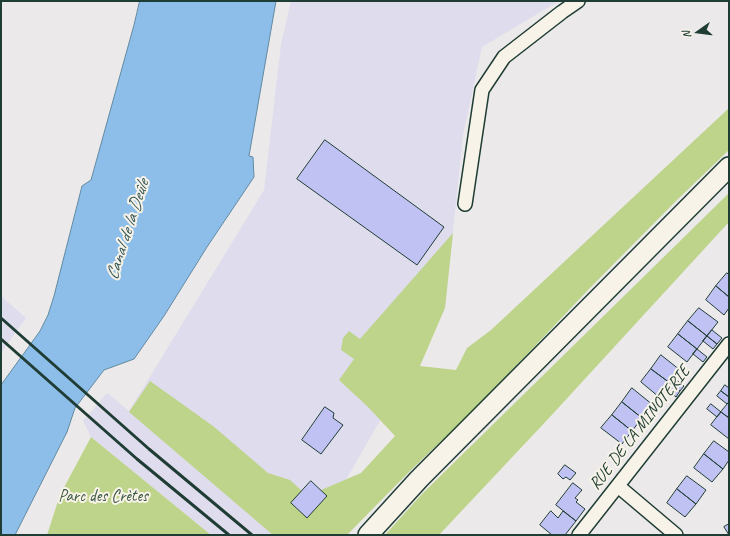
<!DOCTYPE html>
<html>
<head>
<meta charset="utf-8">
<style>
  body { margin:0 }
  #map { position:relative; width:730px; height:536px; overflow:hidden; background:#ece9ea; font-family:Caveat,sans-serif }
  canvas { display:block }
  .frame { position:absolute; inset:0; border:2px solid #1f3d34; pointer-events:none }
  .north { position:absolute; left:678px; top:12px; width:40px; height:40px; -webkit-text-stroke:3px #f7f3e8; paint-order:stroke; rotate:256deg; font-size:11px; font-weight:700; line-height:16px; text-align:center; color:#1f3d34 }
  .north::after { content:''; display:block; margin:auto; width:14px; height:18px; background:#1f3d34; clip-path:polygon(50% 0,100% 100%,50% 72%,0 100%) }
</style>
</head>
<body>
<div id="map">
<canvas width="730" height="536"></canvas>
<div class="frame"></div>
<div class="north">N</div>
</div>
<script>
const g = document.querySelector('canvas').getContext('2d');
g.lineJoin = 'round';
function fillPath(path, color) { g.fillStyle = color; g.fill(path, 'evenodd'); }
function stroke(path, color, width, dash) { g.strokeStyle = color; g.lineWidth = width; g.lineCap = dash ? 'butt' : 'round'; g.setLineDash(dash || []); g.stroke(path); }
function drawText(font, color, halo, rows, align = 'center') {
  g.font = font + ' Caveat,sans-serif'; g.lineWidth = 4; g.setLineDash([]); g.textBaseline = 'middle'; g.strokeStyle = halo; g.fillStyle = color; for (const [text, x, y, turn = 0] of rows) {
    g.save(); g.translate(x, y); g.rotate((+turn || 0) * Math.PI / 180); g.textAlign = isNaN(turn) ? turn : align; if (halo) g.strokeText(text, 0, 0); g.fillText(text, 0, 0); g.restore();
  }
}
fillPath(new Path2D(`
  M291 1H559L482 47 463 135 445 308 314 535H211L91 437 83 421 107 393 129 411 264 190 281 44Z
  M1 296 26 318 1 353Z`), '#dfdded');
fillPath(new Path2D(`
  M729 108V150L677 200 588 290 483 401 411 470 347 535H273L129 412 150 381 213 426 268 473 290 480 302 491 291 503 307 518 327 496 321 490 361 473 395 436 368 407 339 380 354 359 341 350 343 338 349 331 360 339 453 233 445 308 420 366 456 370 467 348 491 330Z
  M729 193V222L549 418 439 535H385L421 495Z
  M91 437 211 535H47L60 495Z`), '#bed48a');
const water = new Path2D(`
  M140 1H276L249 156 253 157 254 177 207 247 164 316 134 359 104 370 75 408 67 432 15 535H1V385L40 331 48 315 54 296 82 186 91 180 134 25Z`);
fillPath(water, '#8dbee9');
stroke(water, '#618aa1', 1);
const building = new Path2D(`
  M325 140 444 227 417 265 297 179Z
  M727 273 729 275V297L716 286Z
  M716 286 729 297V308L724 315 706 300Z
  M699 308 718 322 707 336 688 321Z
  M688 321 707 336 697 349 678 334Z
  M712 330 722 338 717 344 707 336Z
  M678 334 697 349 687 362 668 347Z
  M707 336 717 344 713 349 703 341Z
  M697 349 707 357 703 362 693 354Z
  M661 355 680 370 670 383 651 369Z
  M651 369 670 383 659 397 641 382Z
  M674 378 684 386 680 391 670 383Z
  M670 383 680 391 676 397 666 389Z
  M725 385 729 388V397L721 391Z
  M632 388 653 405 642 418 622 402Z
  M721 391 729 397V402L727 404 717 396Z
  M622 402 642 418 632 431 612 415Z
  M729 402V418L721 412Z
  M711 404 721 412 717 417 707 409Z
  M325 407 334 413 333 418 343 425 321 454 302 440Z
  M721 412 729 418V439L711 425Z
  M612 415 632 431 622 444 601 428Z
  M714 441 729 452V460L723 469 704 454Z
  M704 454 723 469 712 482 694 468Z
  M565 465 576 473 570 480 566 477 563 479 558 474Z
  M687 476 706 490 696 504 677 489Z
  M311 481 327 496 307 518 291 503Z
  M573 483 582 490 575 498 578 500 576 502 585 509 576 521 556 505Z
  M677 489 696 504 685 517 667 503Z
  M551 511 558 518 563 511 576 521 565 535H552L540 525Z
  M729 524V535L724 527Z`);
fillPath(building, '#c1c2f4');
stroke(building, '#1f3d34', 1);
const minor = new Path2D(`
  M465 204 482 90 504 57 562 12 578 1
  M618 486 676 535
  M579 535 729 344`);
const secondary = new Path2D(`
  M368 535 419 479 729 167`);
stroke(minor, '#1f3d34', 16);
stroke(secondary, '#1f3d34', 22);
stroke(minor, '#f7f3e8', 13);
stroke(secondary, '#f7f3e8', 19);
stroke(new Path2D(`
  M1 318 149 449 252 535
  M1 339 137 459 229 535`), '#1f3d34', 3);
drawText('17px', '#1f3d34', '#f7f3e8', [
  ["RUE DE LA MINOTERIE",640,428,-52]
]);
drawText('17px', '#3f5b45', '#f7f3e8', [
  ["Parc des Crètes",103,497]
]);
drawText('italic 18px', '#355758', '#f7f3e8', [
  ["Canal de la Deûle",128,230,-72]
]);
</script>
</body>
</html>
